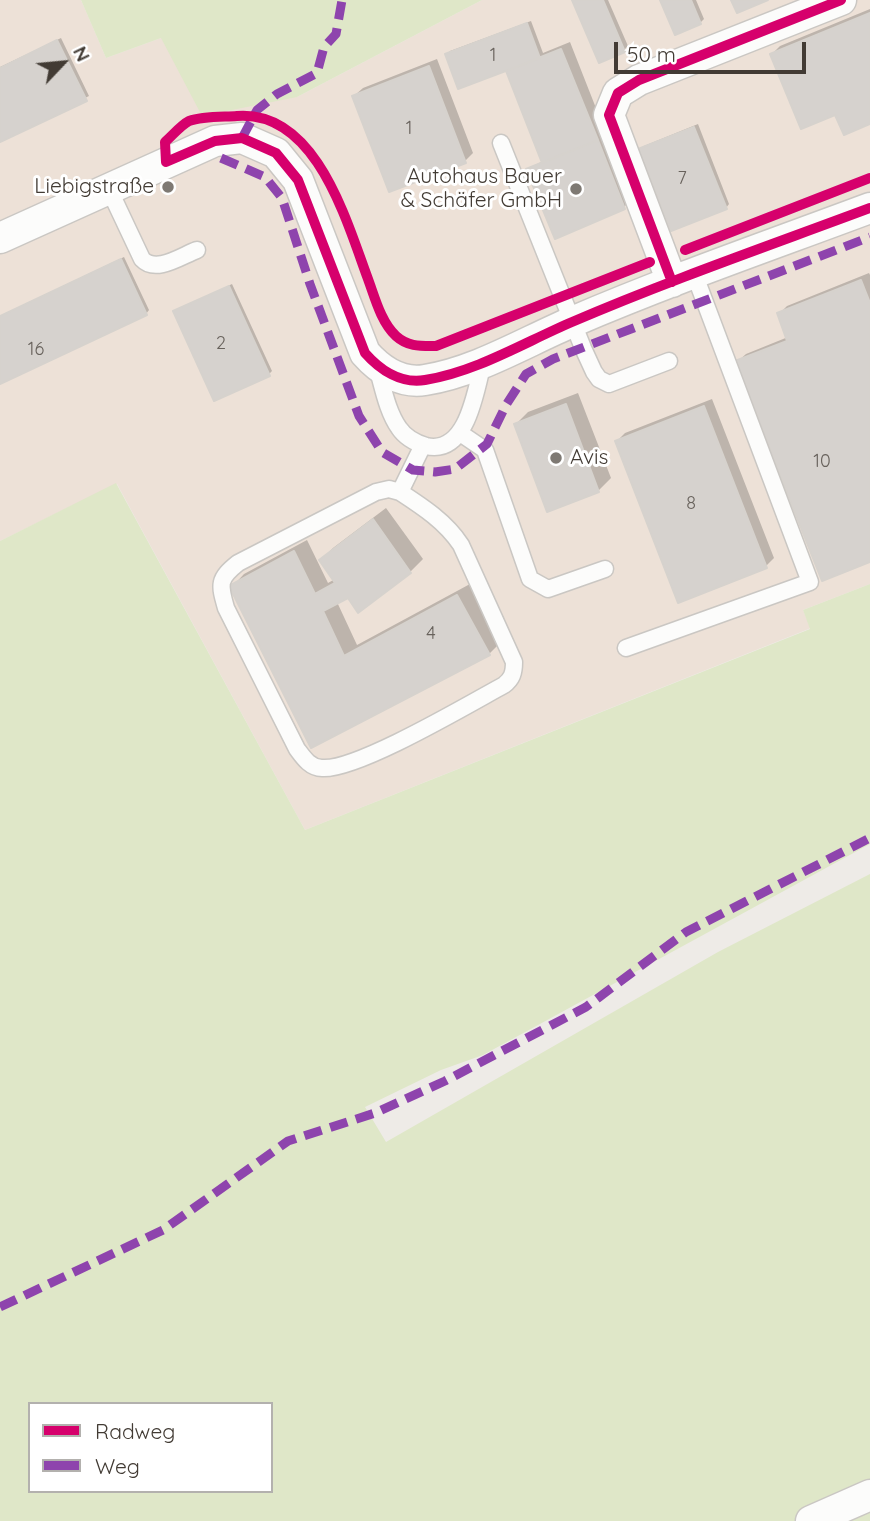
<!DOCTYPE html>
<html>
<head>
<meta charset="utf-8">
<style>
  body { margin:0 }
  #map { position:relative; width:870px; height:1521px; overflow:hidden; background:#eeebe7; font-family:Quicksand,sans-serif }
  canvas { display:block }
  .legend { position:absolute; left:28px; top:1402px; width:245px; height:91px; box-sizing:border-box; background:#fff; border:2px solid #b3b1ae; margin:0; padding:9px 12px; list-style:none; font-size:21px; color:#423b34 }
  .legend li { display:flex; align-items:center; gap:14px; height:35px }
  .legend b { width:35px; border:2px solid #b3b1ae }
  .north { position:absolute; left:28px; top:28px; width:70px; height:70px; -webkit-text-stroke:5px #fff; paint-order:stroke; rotate:64deg; font-size:19px; font-weight:700; line-height:28px; text-align:center; color:#423b34 }
  .north::after { content:''; display:block; margin:auto; width:24px; height:32px; background:#423b34; clip-path:polygon(50% 0,100% 100%,50% 72%,0 100%) }
  .scale { position:absolute; left:614px; top:42px; width:192px; height:32px; box-sizing:border-box; border:4px solid #423b34; border-top:0; padding-left:9px; font-size:21px; line-height:24px; white-space:nowrap; color:#423b34; -webkit-text-stroke:5px #fff; paint-order:stroke }
</style>
</head>
<body>
<div id="map">
<canvas width="870" height="1521"></canvas>
<ul class="legend">
<li><b style="height:9px;background:#d6006c"></b>Radweg</li>
<li><b style="height:9px;background:#8e44ad"></b>Weg</li>
</ul>
<div class="north">N</div>
<div class="scale">50 m</div>
</div>
<script>
const g = document.querySelector('canvas').getContext('2d');
g.lineJoin = 'round';
function fillPath(path, color) { g.fillStyle = color; g.fill(path, 'evenodd'); }
function stroke(path, color, width, dash) { g.strokeStyle = color; g.lineWidth = width; g.lineCap = dash ? 'butt' : 'round'; g.setLineDash(dash || []); g.stroke(path); }
function drawText(font, color, halo, rows, align = 'center') {
  g.font = font + ' Quicksand,sans-serif'; g.lineWidth = 6; g.setLineDash([]); g.textBaseline = 'middle'; g.strokeStyle = halo; g.fillStyle = color; for (const [text, x, y, turn = 0] of rows) {
    g.save(); g.translate(x, y); g.rotate((+turn || 0) * Math.PI / 180); g.textAlign = isNaN(turn) ? turn : align; if (halo) g.strokeText(text, 0, 0); g.fillText(text, 0, 0); g.restore();
  }
}
fillPath(new Path2D(`
  M0 0H81L106 58 161 38 297 97 482 0H870V584L803 610 811 628 305 830 117 484 0 541Z`), '#ede1d7');
fillPath(new Path2D(`
  M81 0H482L297 97 202 116 161 38 106 58Z
  M116 483 305 830 810 629 803 610 870 584V844L483 1055 441 1070 365 1107 386 1142 718 952 870 874V1521H0V541ZM30 1404H271V1491H30Z`), '#dfe7c8');
fillPath(new Path2D(`
  M574 0H608L628 46 624 50Z
  M662 0H696L704 19 700 23Z
  M870 9V122L836 113 772 54 780 46Z
  M531 21 543 53 570 42 605 131 600 135 628 203 624 207 528 169 543 161 508 72 513 67 447 55 450 51Z
  M61 38 89 96 0 140V67Z
  M437 59 473 153 465 161 354 96 363 88Z
  M698 124 729 204 726 208 640 149 644 146Z
  M124 257 149 310 146 314 0 380V316Z
  M869 273 870 275V560L737 362 746 354 788 337 779 314 787 306Z
  M232 284 272 371 269 374 175 312Z
  M578 393 611 478 598 491 516 424 528 412Z
  M712 399 774 558 766 566 617 441 625 433Z
  M386 508 423 559 410 572 358 611 349 595 337 602 357 645 470 584 502 641 489 654 312 746 232 587 244 574 307 540 328 583 335 579 321 560 333 548Z`), '#0003');
const building = new Path2D(`
  M572 0H603L625 52 599 63Z
  M660 0H691L701 24 675 35Z
  M731 0H768L737 13Z
  M870 13V124L844 135 835 115 801 129 770 54Z
  M527 23 540 58 458 89 445 54Z
  M57 40 87 101 0 142V68Z
  M561 49 598 140 542 163 506 71Z
  M429 66 466 163 389 192 352 96Z
  M694 127 727 209 671 231 638 149Z
  M598 140 625 209 555 239 526 169Z
  M121 259 147 315 0 384V316Z
  M861 280 870 303V562L822 581 735 361 787 341 777 313Z
  M229 286 270 376 214 401 173 311Z
  M566 404 599 492 547 512 514 424Z
  M704 406 767 568 678 603 615 441Z
  M373 519 411 573 358 613 348 598 323 611 344 656 457 595 490 655 311 748 229 586 294 551 315 594 335 583 319 560Z`);
fillPath(building, '#d6d2ce');
stroke(building, '#d6d2cd', 2);
const lane = new Path2D(`
  M501 143 583 348 594 372 599 379 609 384 669 361
  M109 189 142 259C156 274 181 256 197 250
  M377 367C383 387 387 411 399 428 405 437 416 443 426 446 467 456 476 390 483 362
  M460 433 485 450 530 579 548 589 605 569
  M400 492 389 489 376 492 238 563C218 579 219 584 226 608L297 749C303 757 310 768 322 768 356 771 469 704 504 685 512 679 514 673 514 662L461 545C446 522 423 507 400 492L423 445
  M626 648 810 582 694 273`);
const street = new Path2D(`
  M0 238 215 141 242 138 276 153 298 180 365 353C380 370 401 384 425 380 476 372 525 342 572 322 670 280 771 245 870 208
  M672 282 609 115 618 93 639 80 841 0
  M811 1521 870 1495`);
stroke(lane, '#cac7c3', 19);
stroke(street, '#cac7c3', 33);
stroke(lane, '#fcfcfb', 16);
stroke(street, '#fcfcfb', 30);
stroke(new Path2D(`
  M242 138 257 110 277 94 317 73 324 47 336 34 342 0
  M221 158 265 177 282 198 310 284 359 416 382 452 413 470 435 472 455 469 487 444 506 405 526 374 553 359 870 237
  M0 1307 163 1230 288 1141 375 1113 445 1081 586 1007 686 932 870 838`), '#8e44ad', 9, [18, 9]);
stroke(new Path2D(`
  M685 250 870 178
  M650 262 436 346C421 346 408 347 396 336 381 322 375 298 368 279 346 220 316 110 237 116 223 117 203 116 189 121 181 125 172 136 165 142L166 162 215 141 242 138 276 153 298 180 365 353C380 370 401 384 425 380 476 372 525 342 572 322 670 280 771 245 870 208
  M672 282 609 115 618 93 639 80 841 0`), '#d6006c', 10);
for (const [x, y, r, color] of [
  [168,187,7,"#7e7973"],
  [576,189,7,"#7e7973"],
  [556,458,7,"#7e7973"]
]) { const dot = new Path2D(); dot.arc(x, y, r, 0, 2 * Math.PI); g.fillStyle = color; g.fill(dot); stroke(dot, '#fff', 2.5); }
drawText('18px', '#68625c', null, [
  ["1",493,56],
  ["1",409,129],
  ["7",682,179],
  ["2",221,344],
  ["16",36,350],
  ["10",822,462],
  ["8",691,504],
  ["4",431,634]
]);
drawText('21px', '#423b34', '#fff', [
  ["Autohaus Bauer",562,177],
  ["& Schäfer GmbH",562,201],
  ["Liebigstraße",154,187],
  ["Avis",570,458,"left"]
], 'right');
</script>
</body>
</html>
